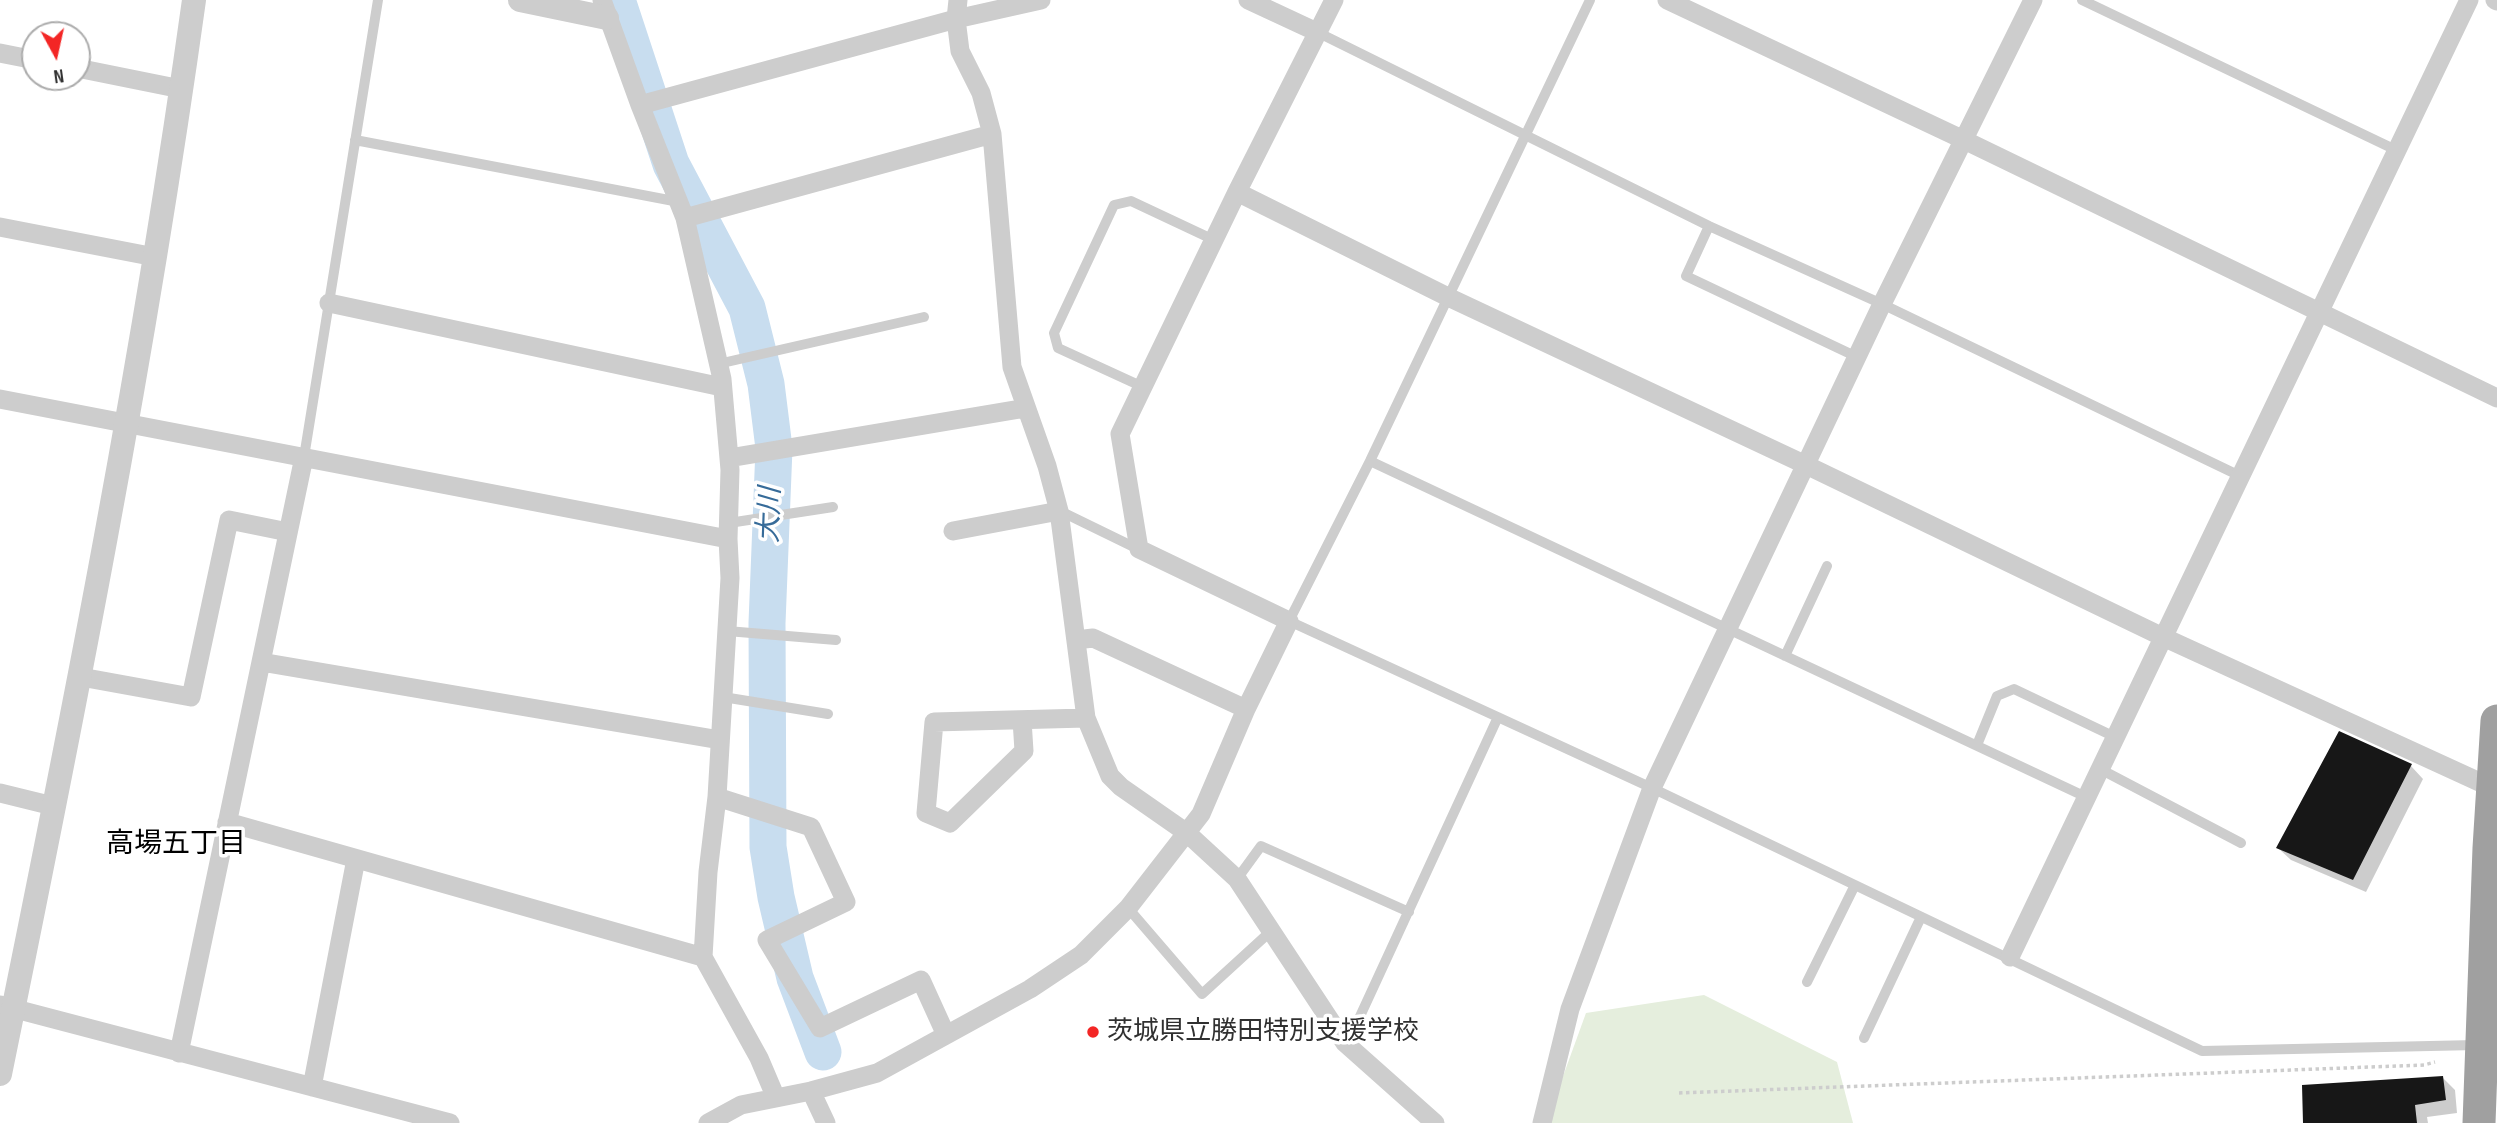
<!DOCTYPE html>
<html>
<head>
<meta charset="utf-8">
<style>
  body { margin:0 }
  #map { position:relative; width:2497px; height:1123px; overflow:hidden; background:#fff; font-family:"Sofia Sans Condensed",sans-serif }
  canvas { display:block }
  .north { position:absolute; left:21px; top:21px; width:70px; height:70px; box-sizing:border-box; background:#fff; border:2px solid #acacac; border-radius:50%; rotate:172deg; font-size:19px; font-weight:700; line-height:28px; text-align:center; color:#303030 }
  .north::after { content:''; display:block; margin:auto; width:24px; height:32px; background:#f32625; clip-path:polygon(50% 0,100% 100%,50% 72%,0 100%) }
</style>
</head>
<body>
<div id="map">
<canvas width="2497" height="1123"></canvas>
<div class="north">N</div>
</div>
<script>
const g = document.querySelector('canvas').getContext('2d');
g.lineJoin = 'round';
function fillPath(path, color) { g.fillStyle = color; g.fill(path, 'evenodd'); }
function stroke(path, color, width, dash) { g.strokeStyle = color; g.lineWidth = width; g.lineCap = dash ? 'butt' : 'round'; g.setLineDash(dash || []); g.stroke(path); }
function drawText(font, color, halo, rows, align = 'center') {
  g.font = font + ' "Sofia Sans Condensed","Noto Sans JP",sans-serif'; g.lineWidth = 7; g.setLineDash([]); g.textBaseline = 'middle'; g.strokeStyle = halo; g.fillStyle = color; for (const [text, x, y, turn = 0] of rows) {
    g.save(); g.translate(x, y); g.rotate((+turn || 0) * Math.PI / 180); g.textAlign = isNaN(turn) ? turn : align; if (halo) g.strokeText(text, 0, 0); g.fillText(text, 0, 0); g.restore();
  }
}
fillPath(new Path2D(`
  M1704 995 1837 1062 1853 1123H1546L1586 1013Z`), '#e5eedd');
fillPath(new Path2D(`
  M2411 766 2423 779 2366 892 2291 860 2278 848Z
  M2442 1077 2455 1090 2457 1113 2427 1117 2428 1123H2305Z`), '#0003');
stroke(new Path2D(`
  M617 0 671 164 747 308 766 384 774 448 767 623 768 847 776 897 795 978 823 1052`), '#c8ddef', 37);
fillPath(new Path2D(`
  M2339 731 2412 764 2353 880 2276 848Z
  M2443 1076 2446 1100 2415 1105 2417 1123H2303L2302 1085Z`), '#171717');
stroke(new Path2D(`
  M1679 1093 2424 1065 2435 1062`), '#cdcdcd', 3.5, [3.5, 3.5]);
stroke(new Path2D(`
  M1590 0 1370 461 1289 621 1652 788 2202 1051 2476 1045
  M2082 0 2398 151
  M1319 33 1709 226 1882 304 2240 476
  M355 140 679 202
  M1709 226 1686 276 1857 357
  M718 364 924 317
  M1143 387 1058 348 1054 333 1114 205 1131 201 1214 240
  M304 457 378 0
  M1370 461 2086 797
  M1060 511 1138 549
  M729 523 833 507
  M727 631 836 640
  M1785 656 1827 566
  M723 697 828 714
  M1977 745 1997 696 2014 689 2115 737
  M2100 769 2241 843
  M1237 879 1261 846 1409 912
  M1128 908 1202 994 1271 931
  M1807 982 1855 885
  M1864 1038 1921 917
  M1345 1043 1350 1038 1498 717`), '#cdcdcd', 10);
stroke(new Path2D(`
  M602 0 640 105 685 218 722 379 730 470 728 539 730 578 717 797 708 872 703 957 759 1058 776 1098
  M958 0 956 19 960 51 981 93 992 134 1012 367 1047 466 1059 511 1086 718 1110 776 1121 787 1187 833 1237 879 1345 1043 1435 1123
  M1248 0 1319 33
  M1667 0 1964 140 2497 398
  M2495 0 2497 1
  M0 53 35 60
  M77 68 181 89
  M640 105 956 19 1041 0
  M1237 192 1448 297 1806 465 2163 637 2497 790
  M685 218 992 134
  M0 227 155 257
  M329 303 722 387
  M0 399 728 539
  M729 458 1026 408
  M953 531 1059 511
  M1076 640 1093 638 1246 709
  M261 662 720 740
  M81 677 191 697 229 520 288 532
  M1022 720 1024 751 950 823 926 813 934 722 1086 718
  M0 793 53 806
  M717 797 811 827 846 902 767 940 820 1028 921 980 946 1035
  M227 822 703 957
  M2010 957 2469 0
  M0 1005 450 1123
  M179 1053 304 457
  M312 1087 356 859
  M811 1091 826 1123
  M708 1123 741 1105 811 1091 877 1073 1030 989 1081 955 1128 908 1201 814 1246 709 1289 621 1139 549 1120 434 1237 192 1334 0
  M1542 1123 1570 1009 1652 788 1882 304 2033 0`), '#cdcdcd', 19);
stroke(new Path2D(`
  M520 0 607 18
  M0 1074C73 717 144 360 194 0`), '#cdcdcd', 24);
stroke(new Path2D(`
  M2479 1123 2489 848 2497 721`), '#a0a0a0', 33);
for (const [x, y, r, color] of [
  [1093,1032,7,"#f32625"]
]) { const dot = new Path2D(); dot.arc(x, y, r, 0, 2 * Math.PI); g.fillStyle = color; g.fill(dot); stroke(dot, '#fff', 2.5); }
drawText('26px', '#303030', '#fff', [
  ["茨城県立勝田特別支援学校",1107,1032]
], 'left');
drawText('italic 28px', '#366b99', '#fff', [
  ["大川",771,515,-88]
]);
drawText('28px', '#000', '#fff', [
  ["高場五丁目",176,845]
]);
</script>
</body>
</html>
